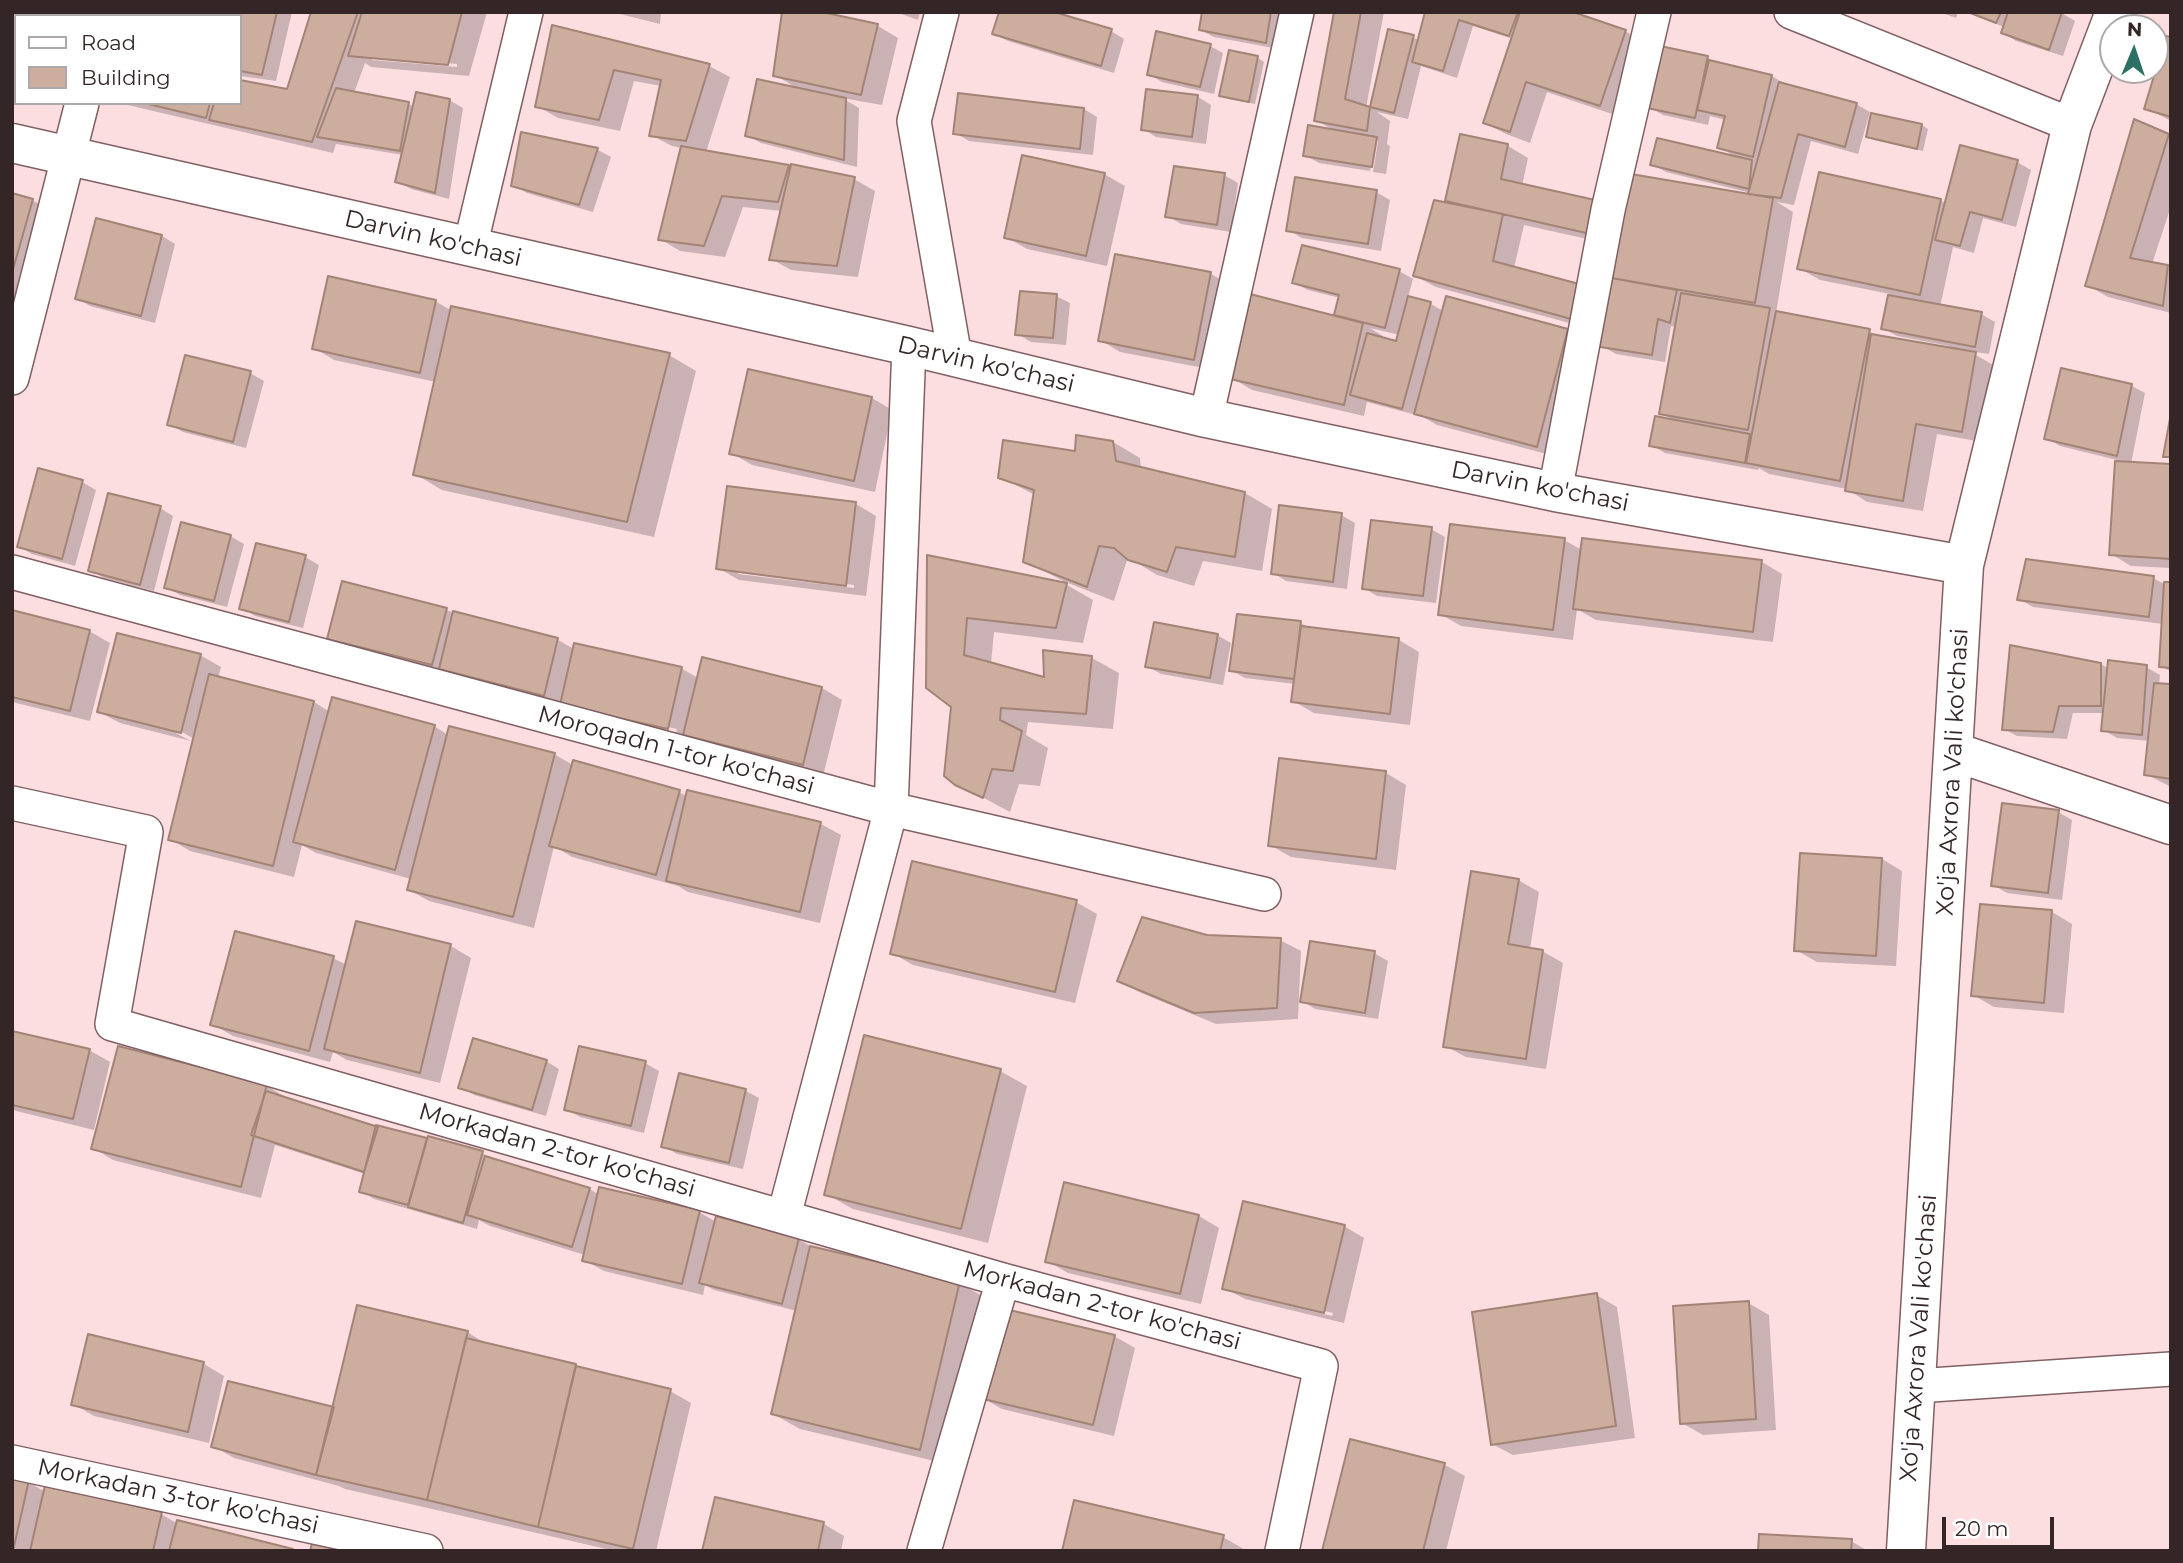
<!DOCTYPE html>
<html>
<head>
<meta charset="utf-8">
<style>
  body { margin:0 }
  #map { position:relative; width:2183px; height:1563px; overflow:hidden; background:#fddee0; font-family:Montserrat,sans-serif }
  canvas { display:block }
  .frame { position:absolute; inset:0; border:14px solid #342627; pointer-events:none }
  .legend { position:absolute; left:14px; top:14px; width:228px; height:91px; box-sizing:border-box; background:#fff; border:2px solid #aea8a9; margin:0; padding:9px 12px; list-style:none; font-size:21px; color:#342627 }
  .legend li { display:flex; align-items:center; gap:14px; height:35px }
  .legend b { width:35px; border:2px solid #aea8a9 }
  .north { position:absolute; left:2099px; top:14px; width:70px; height:70px; box-sizing:border-box; background:#fff; border:2px solid #aea8a9; border-radius:50%; rotate:2deg; font-size:19px; font-weight:700; line-height:28px; text-align:center; color:#342627 }
  .north::after { content:''; display:block; margin:auto; width:24px; height:32px; background:#2d7164; clip-path:polygon(50% 0,100% 100%,50% 72%,0 100%) }
  .scale { position:absolute; left:1942px; top:1517px; width:112px; height:32px; box-sizing:border-box; border:4px solid #342627; border-top:0; padding-left:9px; font-size:21px; line-height:24px; white-space:nowrap; color:#342627; -webkit-text-stroke:5px #fff; paint-order:stroke }
</style>
</head>
<body>
<div id="map">
<canvas width="2183" height="1563"></canvas>
<div class="frame"></div>
<ul class="legend">
<li><b style="height:9px;background:#fff"></b>Road</li>
<li><b style="height:19px;background:#cdad9e"></b>Building</li>
</ul>
<div class="north">N</div>
<div class="scale">20 m</div>
</div>
<script>
const g = document.querySelector('canvas').getContext('2d');
g.lineJoin = 'round';
function fillPath(path, color) { g.fillStyle = color; g.fill(path, 'evenodd'); }
function stroke(path, color, width, dash) { g.strokeStyle = color; g.lineWidth = width; g.lineCap = dash ? 'butt' : 'round'; g.setLineDash(dash || []); g.stroke(path); }
function drawText(font, color, halo, rows, align = 'center') {
  g.font = font + ' Montserrat,sans-serif'; g.lineWidth = 5; g.setLineDash([]); g.textBaseline = 'middle'; g.strokeStyle = halo; g.fillStyle = color; for (const [text, x, y, turn = 0] of rows) {
    g.save(); g.translate(x, y); g.rotate((+turn || 0) * Math.PI / 180); g.textAlign = isNaN(turn) ? turn : align; if (halo) g.strokeText(text, 0, 0); g.fillText(text, 0, 0); g.restore();
  }
}
fillPath(new Path2D(`
  M12 12H29L28 16H16V50H12Z
  M42 12H89L88 16H41Z
  M111 12H196L195 16H110Z
  M244 12H292L276 81 240 76V25Z
  M313 12H487L469 76 371 67 365 63 354 93 409 104 414 107 449 100 463 108 449 199 411 189 397 181 403 155 336 144 333 153 119 103H240V81L288 91ZM372 56 457 64V67L372 60Z
  M612 12H661L660 24Z
  M896 12H920L918 20Z
  M1203 12H1286L1279 49 1214 37 1200 30Z
  M1336 12H1384L1366 108 1371 109 1390 31 1420 40 1427 12H1567L1625 31 1645 43 1621 117 1547 92 1530 143 1506 134 1485 123 1513 39 1473 26 1457 78 1421 66 1408 119 1377 112 1390 121 1387 144 1390 146 1386 174 1373 172 1378 141H1375L1370 171 1319 163 1305 155 1333 130 1316 120Z
  M1939 12H1958L1956 18Z
  M1965 12H2060L2075 21 2063 56 2016 41 2003 33 2004 27Z
  M819 14 878 26 898 38 882 105 842 98 859 108 857 167 761 143 747 135 798 89 775 75Z
  M554 28 709 66 730 77 706 152 854 179 875 191 858 277 791 270 771 259 782 211 743 207 725 257 680 251 660 239 682 148 672 146 651 135 661 86 634 81 620 131 558 118 537 106Z
  M1111 31 1124 39 1114 73 1008 41 994 34Z
  M2171 39V121L2146 108Z
  M1210 46 1223 53 1214 94 1162 82 1149 74Z
  M1662 48 1708 58 1718 64 1772 76 1785 84 1856 104 1870 112 1858 154 1811 141 1794 205 1777 202 1793 212 1776 313 1869 331 1881 338 1949 349V346L1897 336 1883 328 1890 294 1820 280 1799 268 1941 200 1946 204 2017 162 2031 170 2016 227 1983 218 1974 253 1953 247 1940 307 1981 314 1995 322 1989 354 1969 351 1995 366 1982 442 1937 434 1923 511 1867 502 1847 489 1769 474 1759 468 1758 470 1665 453 1651 445 1674 421 1661 413 1677 327 1671 326 1665 362 1616 354 1602 346 1614 245 1524 225 1514 268 1595 330 1436 287 1415 276 1446 204 1461 136 1508 146 1528 158 1522 186 1604 204 1757 197 1751 193 1666 172 1652 164 1736 157 1719 147 1725 120 1710 116 1708 125 1663 115 1649 107Z
  M1231 52 1258 58 1264 62 1255 104 1228 99 1221 95Z
  M1198 97 1211 105 1206 144 1156 137 1143 129Z
  M1084 109 1097 117 1093 155 969 141 955 133Z
  M2135 122 2171 136V206L2152 264 2171 269V313L2108 297 2087 285Z
  M1922 125 1928 129 1923 151 1874 140 1868 137Z
  M522 134 598 150 611 157 593 212 527 193 513 185Z
  M1104 174 1125 186 1107 266 1027 249 1006 237Z
  M1224 175 1238 183 1231 232 1181 224 1167 216Z
  M1376 192 1390 200 1381 251 1302 238 1288 230Z
  M12 195 32 200 53 212 12 389Z
  M162 236 175 244 155 323 90 306 77 298Z
  M1399 271 1413 279 1408 297 1431 304 1443 311 1447 298 1568 330 1588 342 1558 457 1437 425 1416 413V415L1367 402 1364 416 1252 390 1232 378 1343 318 1336 315 1340 298 1308 290 1294 283ZM1370 328 1400 335 1397 343 1382 339 1383 336Z
  M1211 274 1231 285 1214 370 1120 352 1100 340Z
  M1056 296 1070 303 1066 345 1031 342 1017 334Z
  M435 301 452 311 669 355 696 371 654 537 442 490 415 474 436 382 334 360 314 348Z
  M749 371 872 398 892 410 875 492 752 465 731 453Z
  M250 373 264 381 246 448 183 432 169 424Z
  M2132 386 2145 393 2131 464 2171 466V568L2131 566 2111 554 2117 460 2060 446 2046 438Z
  M1113 442 1140 458 1141 469 1245 493 1272 509 1262 571 1203 561 1194 586 1157 575 1134 561 1127 560 1114 601 1068 583 1067 585 1093 600 1083 643 994 632 991 664 1046 680 1092 658 1119 673 1113 729 1028 722 1026 735 1048 748 1040 786 1019 784 1010 812 956 783 953 706 929 557 1067 584V583L1025 561 1035 495 1000 477Z
  M82 482 96 490 75 566 32 554 19 546Z
  M856 504 876 516 866 596 739 580 718 568ZM738 570 854 585V588L738 574Z
  M160 508 173 516 154 591 104 578 90 570Z
  M1341 515 1355 523 1347 589 1286 581 1273 573Z
  M1431 529 1445 537 1436 603 1377 596 1364 588Z
  M230 536 244 544 227 607 180 595 166 587Z
  M1564 540 1582 550 1762 562 1782 574 1773 642 1596 620 1577 609 1573 640 1461 626 1440 614Z
  M305 557 319 565 303 628 255 616 242 608Z
  M2153 578 2166 585 2171 584V672L2161 666 2163 624 2033 607 2019 599Z
  M343 583 558 640 574 649 575 645 681 668 698 678 703 659 822 688 842 700 823 776 705 746 689 736 688 740 583 716 565 706 349 650 329 638ZM582 708 677 729 676 733 582 712Z
  M12 612 89 631 110 643 90 721 12 702Z
  M1238 616 1301 623 1311 629 1399 640 1419 652 1410 725 1314 713 1293 701 1295 684 1245 678 1231 670Z
  M1217 635 1231 643 1223 685 1161 674 1147 666Z
  M200 655 221 667 218 678 314 702 330 712 434 726 448 735 554 754 573 765 679 792 688 797 689 793 821 824 841 835 820 923 688 892 678 886 572 857 554 846 534 928 429 901 409 890 411 879 316 853 302 845 294 877 190 851 170 839 194 739 174 727 172 731 191 741 120 723 99 712Z
  M2101 664 2109 669 2146 667 2160 675 2159 685 2171 686V787L2146 774 2149 741 2117 738 2103 730 2105 713H2073L2067 739 2017 736 2004 729Z
  M1281 760 1386 773 1406 785 1396 870 1291 857 1270 845Z
  M2058 812 2072 820 2062 900 2007 893 1993 885Z
  M1882 859 1902 871 1896 966 1817 962 1796 950Z
  M1518 880 1539 892 1530 949 1542 951 1563 963 1546 1069 1466 1057 1445 1046Z
  M1076 902 1097 914 1075 1003 913 965 892 953Z
  M2052 912 2072 924 2064 1013 1994 1007 1973 995Z
  M357 923 451 946 471 958 440 1083 347 1060 333 1052 330 1062 233 1036 212 1024 333 958 347 965Z
  M1207 936 1280 940 1301 951 1298 1019 1216 1024 1139 992 1119 980Z
  M1374 953 1388 961 1378 1019 1315 1009 1302 1001Z
  M12 1032 89 1050 110 1062 94 1130 12 1110Z
  M119 1048 267 1086 287 1098V1100L429 1141 482 1153 496 1161 590 1189 599 1195 699 1212 716 1222 798 1239 812 1247 959 1283 986 1298 947 1464 800 1429 773 1414 797 1311 714 1290 705 1285 703 1295 604 1271 584 1260 585 1255 490 1226 479 1220 477 1229 374 1199 361 1191 365 1174 275 1145 261 1198 113 1160 93 1148Z
  M546 1061 559 1069 546 1116 474 1095 460 1087Z
  M645 1063 659 1071 644 1133 580 1117 566 1109Z
  M1000 1071 1027 1086 988 1243 853 1209 826 1194Z
  M680 1075 746 1091 759 1098 743 1169 677 1154 663 1146Z
  M1199 1216 1219 1228 1201 1304 1068 1273 1047 1261Z
  M1344 1226 1364 1238 1344 1323 1245 1299 1224 1288ZM1244 1292 1333 1313 1332 1316 1244 1295Z
  M1596 1295 1617 1307 1635 1438 1513 1455 1492 1444Z
  M1748 1303 1769 1315 1776 1430 1703 1435 1682 1423Z
  M467 1332 490 1346 670 1391 691 1403 656 1551H615L345 1489 339 1486 234 1458 213 1446 334 1409Z
  M1114 1336 1135 1348 1114 1436 1002 1409 981 1397Z
  M89 1337 204 1364 224 1376 209 1443 94 1416 73 1404Z
  M1351 1441 1445 1465 1465 1476 1446 1551H1324Z
  M12 1478 29 1482 45 1492 161 1514 178 1524 179 1522 292 1551H12Z
  M717 1499 824 1524 844 1536 841 1551H704Z
  M1223 1537 1247 1551H1064Z
  M1851 1541 1868 1551H1759Z`), '#0003');
const building = new Path2D(`
  M40 12H74V16H39Z
  M109 12H173V16H108Z
  M242 12H277L262 75 240 71V20Z
  M311 12H358L312 142 209 120 214 103H240V80L287 89Z
  M362 12H462L448 65 348 56Z
  M782 12H822L878 24 861 95 773 76Z
  M999 12H1054L1112 29 1101 66 992 34Z
  M1202 12H1271L1266 43 1199 30Z
  M1334 12H1361L1345 99 1370 107 1367 131 1314 121Z
  M1425 12H1518L1509 36 1459 20 1443 71 1412 62Z
  M1520 12H1573L1626 30 1600 106 1526 82 1510 132 1483 123Z
  M1968 12H2001L1996 23Z
  M2008 12H2062L2049 50 2001 33Z
  M552 25 710 64 686 141 649 136 661 80 614 70 599 120 535 107Z
  M1388 29 1414 35 1394 113 1370 107Z
  M1156 31 1211 44 1200 87 1147 75Z
  M2166 36 2171 37V117L2144 109Z
  M1660 46 1708 56 1695 118 1647 108Z
  M1229 50 1258 56 1249 102 1219 96Z
  M12 53 16 54V79L12 78Z
  M1709 60 1772 75 1753 157 1717 148 1725 116 1697 110Z
  M757 79 846 98 844 160 745 136Z
  M1779 82 1857 103 1845 147 1798 134 1781 198 1748 194Z
  M336 88 409 102 400 151 317 137Z
  M1146 89 1198 95 1192 137 1141 130Z
  M416 92 450 99 435 193 395 182Z
  M958 93 1084 108 1080 149 953 134Z
  M144 103H210L206 118Z
  M1871 113 1922 124 1917 149 1866 137Z
  M2134 119 2169 134 2130 258 2168 265 2163 306 2085 286Z
  M1308 125 1377 137 1372 167 1303 156Z
  M521 132 598 148 579 205 511 186Z
  M1460 134 1508 144 1501 179 1604 202 1595 235 1445 201Z
  M1657 138 1752 160 1749 189 1650 165Z
  M1960 145 2018 160 2002 220 1970 212 1960 246 1935 240Z
  M681 146 789 165 778 202 722 196 704 246 658 240Z
  M1022 155 1105 173 1086 256 1004 238Z
  M791 164 855 177 837 266 769 260Z
  M1174 166 1225 173 1217 225 1165 217Z
  M1819 172 1941 199 1920 295 1797 269Z
  M1625 173 1773 198 1755 303 1606 277Z
  M1295 177 1377 190 1368 244 1286 231Z
  M12 193 33 199 12 273Z
  M1434 200 1503 214 1493 261 1583 285 1575 320 1413 276Z
  M96 218 162 235 141 316 75 299Z
  M1302 245 1400 269 1385 328 1334 315 1339 295 1292 283Z
  M1115 254 1211 272 1194 360 1098 341Z
  M328 276 436 300 420 373 312 349Z
  M1606 277 1677 290 1670 323 1658 319 1652 355 1600 347Z
  M1020 291 1057 294 1053 338 1015 335Z
  M1681 293 1770 308 1748 430 1659 414Z
  M1250 294 1363 323 1344 405 1230 379Z
  M1888 295 1982 312 1975 347 1881 329Z
  M1408 296 1431 302 1402 409 1350 395 1367 333 1396 341Z
  M1446 296 1568 329 1537 447 1414 414Z
  M451 306 670 353 627 522 413 475Z
  M1776 311 1870 329 1840 481 1746 463Z
  M1871 334 1976 352 1962 432 1916 424 1903 501 1845 491Z
  M185 355 251 371 233 442 167 425Z
  M2061 368 2132 384 2117 456 2044 439Z
  M748 369 872 397 854 481 729 454Z
  M2171 413V457H2163Z
  M1655 416 1750 434 1745 463 1649 446Z
  M1076 435 1113 441 1116 461 1245 492 1235 557 1176 547 1167 572 1128 560 1114 548 1099 546 1087 587 1023 562 1034 490 998 478 1003 440 1075 451Z
  M2115 461 2171 464V559L2109 555Z
  M38 468 83 480 62 559 17 547Z
  M727 486 856 502 846 586 716 569Z
  M108 493 161 506 140 585 88 571Z
  M1279 505 1342 513 1333 582 1271 574Z
  M1371 520 1432 527 1423 596 1362 589Z
  M181 522 231 535 214 601 164 588Z
  M1450 524 1565 538 1553 630 1438 615Z
  M1582 538 1762 560 1753 632 1573 609Z
  M256 543 306 555 289 622 239 609Z
  M927 555 1067 583 1056 628 967 618 964 655 1044 677 1043 650 1092 656 1086 714 1001 708 1000 720 1022 731 1013 771 992 769 983 798 955 785 944 776 951 707 926 688Z
  M2026 559 2154 576 2149 617 2017 600Z
  M342 581 447 608 432 665 327 639Z
  M2164 582H2171V668L2159 667Z
  M12 610 90 630 70 711 12 697Z
  M453 611 558 638 544 696 439 669Z
  M1237 614 1301 621 1294 679 1229 671Z
  M1154 622 1218 634 1210 678 1145 667Z
  M1301 626 1399 638 1390 714 1291 702Z
  M117 633 201 654 181 733 97 712Z
  M574 643 682 667 668 729 560 705Z
  M2010 645 2101 663V706H2059L2053 732 2002 730Z
  M702 657 822 687 803 765 683 735Z
  M2108 660 2147 665 2142 735 2101 731Z
  M209 674 314 701 273 866 168 840Z
  M2154 683 2171 684V779L2144 775Z
  M332 697 435 725 395 870 293 842Z
  M449 726 555 753 513 917 407 890Z
  M1279 758 1386 771 1376 859 1268 846Z
  M573 760 680 790 656 875 549 846Z
  M687 790 821 822 800 912 666 881Z
  M2002 803 2059 810 2048 893 1991 886Z
  M1800 853 1882 858 1876 956 1794 951Z
  M912 861 1077 900 1055 992 890 954Z
  M1471 871 1519 879 1508 944 1543 950 1526 1059 1443 1047Z
  M1980 904 2052 910 2044 1003 1971 996Z
  M1142 917 1207 935 1281 938 1277 1008 1194 1013 1117 981Z
  M356 921 451 944 420 1073 324 1049Z
  M235 931 334 956 309 1051 210 1025Z
  M1310 941 1375 951 1365 1013 1300 1002Z
  M12 1031 90 1049 73 1119 12 1105Z
  M864 1035 1001 1069 961 1229 824 1195Z
  M473 1038 547 1060 532 1110 458 1088Z
  M118 1046 267 1084 241 1187 91 1149Z
  M579 1046 646 1061 631 1126 564 1110Z
  M679 1073 746 1089 729 1163 661 1147Z
  M266 1091 378 1127 364 1172 251 1135Z
  M376 1125 427 1138 408 1205 359 1192Z
  M428 1136 483 1151 463 1223 408 1207Z
  M485 1156 590 1188 572 1247 467 1215Z
  M1064 1182 1199 1215 1180 1294 1045 1262Z
  M599 1187 700 1210 682 1284 582 1261Z
  M1243 1201 1345 1225 1324 1313 1222 1289Z
  M716 1216 799 1238 782 1304 699 1283Z
  M810 1246 960 1281 920 1450 771 1414Z
  M1597 1293 1616 1426 1491 1445 1472 1312Z
  M1749 1301 1756 1419 1680 1424 1673 1306Z
  M357 1305 468 1331 427 1500 316 1475Z
  M1001 1308 1115 1335 1093 1425 979 1398Z
  M88 1334 204 1362 188 1432 71 1405Z
  M466 1338 576 1364 538 1527 427 1500Z
  M576 1366 671 1389 633 1549 538 1527Z
  M228 1381 334 1407 316 1475 211 1447Z
  M1350 1439 1445 1463 1423 1551H1322Z
  M12 1476 29 1480 13 1551H12Z
  M45 1485 162 1512 153 1551H30Z
  M715 1497 824 1522 818 1551H702Z
  M1074 1500 1224 1535 1220 1551H1062Z
  M177 1520 293 1549 292 1551H169Z
  M1759 1534 1852 1539 1851 1551H1758Z
  M312 1543 343 1551H310Z`);
fillPath(building, '#cdad9e');
stroke(building, '#a28375', 2);
const street = new Path2D(`
  M942 12 914 121 955 357
  M1791 12 2072 125
  M102 16V12
  M470 247 526 12
  M12 378 82 103
  M1206 418 1297 12
  M1555 492 1608 210 1654 12
  M12 572 891 809 909 346
  M12 803 146 832 112 1024 1003 1280 1321 1366 1282 1551
  M784 1216 891 809 1264 894
  M1916 1386 2171 1369
  M12 1462 426 1551
  M924 1551 1003 1280`);
const secondary = new Path2D(`
  M12 143 909 346 1206 418 1555 492 1964 565
  M1955 752 2171 825
  M1906 1551 1964 565 2072 125 2115 12`);
stroke(street, '#816063', 36);
stroke(secondary, '#816063', 41);
stroke(street, '#fff', 33);
stroke(secondary, '#fff', 38);
drawText('24px', '#342627', '#fff', [
  ["Darvin ko'chasi",433,239,13],
  ["Darvin ko'chasi",986,365,13],
  ["Darvin ko'chasi",1540,487,11],
  ["Morоqadn 1-tor ko'chasi",676,751,15],
  ["Xo'ja Axrora Vali ko'chasi",1953,772,-87],
  ["Morkadan 2-tor ko'chasi",557,1151,16],
  ["Morkadan 2-tor ko'chasi",1102,1306,15],
  ["Xo'ja Axrora Vali ko'chasi",1919,1338,-86],
  ["Morkadan 3-tor ko'chasi",178,1497,12]
]);
</script>
</body>
</html>
